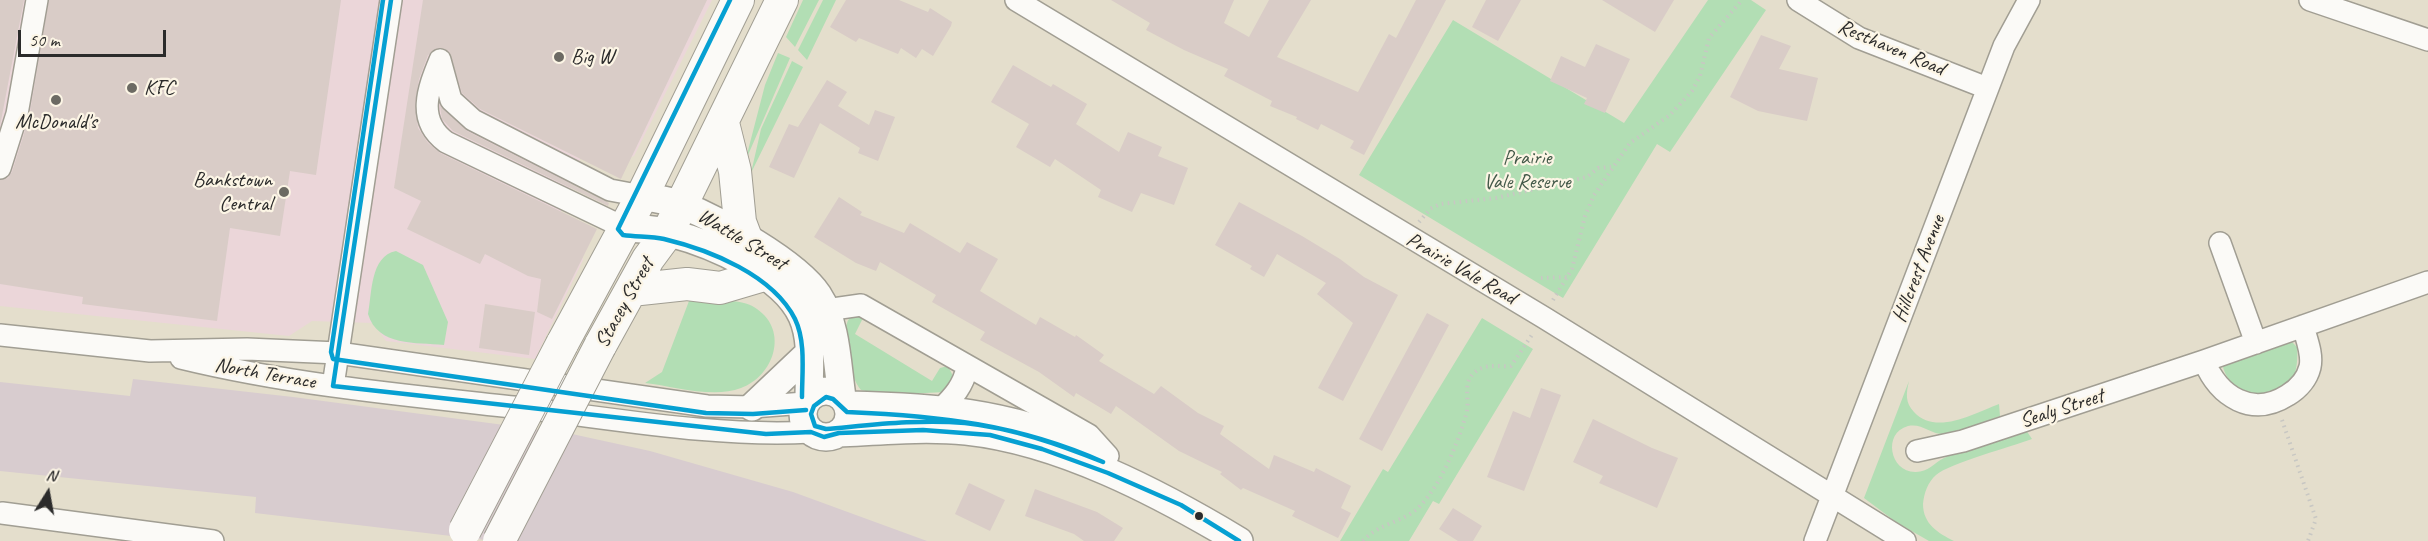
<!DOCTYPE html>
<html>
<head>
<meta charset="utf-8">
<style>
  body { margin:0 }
  #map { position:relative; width:2428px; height:541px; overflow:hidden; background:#e4decc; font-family:Caveat,sans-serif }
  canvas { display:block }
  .north { position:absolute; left:18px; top:463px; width:60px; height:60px; -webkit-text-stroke:4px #fcf5e5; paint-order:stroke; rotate:11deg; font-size:16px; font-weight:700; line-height:24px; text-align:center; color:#2b2b2b }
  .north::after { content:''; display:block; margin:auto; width:21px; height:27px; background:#2b2b2b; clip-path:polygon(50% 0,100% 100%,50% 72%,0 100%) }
  .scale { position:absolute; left:18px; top:30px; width:148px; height:27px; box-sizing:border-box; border:3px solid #2b2b2b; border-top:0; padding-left:8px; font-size:18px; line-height:21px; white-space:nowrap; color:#2b2b2b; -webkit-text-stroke:4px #fcf5e5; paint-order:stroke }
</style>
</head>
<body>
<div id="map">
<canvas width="2428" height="541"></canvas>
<div class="north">N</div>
<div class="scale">50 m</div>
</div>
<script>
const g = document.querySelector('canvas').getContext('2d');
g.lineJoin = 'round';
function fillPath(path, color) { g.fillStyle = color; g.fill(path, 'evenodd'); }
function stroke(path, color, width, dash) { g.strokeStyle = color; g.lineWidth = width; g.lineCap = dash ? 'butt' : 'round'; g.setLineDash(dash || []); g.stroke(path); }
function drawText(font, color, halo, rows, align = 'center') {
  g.font = font + ' Caveat,sans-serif'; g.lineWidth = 4.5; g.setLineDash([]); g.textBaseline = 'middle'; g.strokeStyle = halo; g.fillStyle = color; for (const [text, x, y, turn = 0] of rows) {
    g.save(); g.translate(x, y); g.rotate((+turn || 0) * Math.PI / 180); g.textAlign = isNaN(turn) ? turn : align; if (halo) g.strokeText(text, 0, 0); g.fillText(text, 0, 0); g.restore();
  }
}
fillPath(new Path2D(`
  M0 0H712L634 156 610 164 583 151 558 220 572 227 583 260 535 359 386 341 373 323 312 321 289 336 0 306Z`), '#ebd6d9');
fillPath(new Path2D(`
  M133 379 293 397 572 434 650 451 793 492 927 541H494L255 513 256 497 0 471V382L130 396Z`), '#d8cccf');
fillPath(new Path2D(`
  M803 0H819L795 47 786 37Z
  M823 0H836L807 60 798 50Z
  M1708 0H1751L1766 10 1670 152 1657 144 1563 298 1359 175 1453 20 1624 123Z
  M778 53 790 58 745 162 765 85Z
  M792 61 803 67 751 173 761 129Z
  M396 251 423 265 448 322 444 345C416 342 378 347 368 314 372 294 370 256 396 251Z
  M708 299C723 301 744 299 757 309 789 331 774 376 741 388 713 399 673 386 645 383L662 372 689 301Z
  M852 315 864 316 855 334 932 381 940 368 948 366 953 376 946 392 883 395 861 390C850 378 837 327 852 315Z
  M1482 318 1533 349 1439 504 1433 501 1409 541H1340L1383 469 1388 472Z
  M2291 341 2297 347C2298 357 2297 372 2292 380 2275 405 2230 396 2223 367L2226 361Z
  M1909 381C1906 393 1905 403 1914 412 1936 436 1975 413 1999 404L2000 416C1983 422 1961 434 1943 434 1930 434 1922 423 1908 426 1882 433 1890 473 1916 472 1928 472 1934 463 1944 458 1969 445 2000 439 2026 430L2032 439C2011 447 1950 463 1936 475 1928 482 1924 493 1923 504 1923 524 1938 533 1954 541H1929L1896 522 1864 498Z`), '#b2deb4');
fillPath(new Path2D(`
  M0 0H24L0 126Z
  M49 0H341L316 175 290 171 280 236 230 228 217 321 82 304 83 297 0 284V180L8 178 12 172 29 118Z
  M423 0H707L621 179 480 109 462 93 449 51 438 48 428 55 419 79 415 104 418 128 428 143 440 153 597 229 552 319 537 312 541 279 528 276 485 254 480 264 407 229 421 201 394 188Z
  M846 0H899L928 12 930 8 952 22 951 26 933 56 922 49 916 58 901 48 898 54 859 38 856 42 830 27Z
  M1111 0H1234L1224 23 1249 37 1269 0H1311L1277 57 1358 92 1389 34 1396 38 1416 0H1446L1364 155 1350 148 1354 141 1321 124 1318 130 1296 119 1297 117 1270 106 1272 101 1224 76 1228 69 1184 50 1146 30 1150 23Z
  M1486 0H1521L1498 41 1472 27Z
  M1602 0H1674L1655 32Z
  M1761 35 1791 46 1779 69 1818 78 1807 121 1758 111 1730 97Z
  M1596 44 1630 59 1605 113 1584 104 1587 98 1550 81 1561 56 1585 67Z
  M1013 65 1051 87 1053 84 1087 104 1076 124 1119 152 1128 132 1162 147 1158 156 1188 168 1174 205 1141 193 1132 212 1098 197 1101 190 1055 159 1050 167 1016 147 1029 124 991 102Z
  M827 80 847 92 838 106 869 125 875 110 895 117 878 161 858 153 860 148 820 123 794 178 769 167 789 124 798 127Z
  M440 106 467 131 609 203 608 206 453 131 442 119Z
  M839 197 862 212 860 215 904 233 910 223 960 253 967 242 998 259 980 291 1036 325 1040 317 1075 337 1076 335 1104 355 1099 361 1154 394 1161 386 1198 413 1224 426 1220 434 1269 469 1274 455 1314 472 1316 468 1351 486 1341 508 1351 513 1338 538 1292 516 1295 511 1243 488 1241 490 1220 474 1222 472 1179 451 1116 406 1111 414 1076 393 1074 397 1039 372 980 340 985 332 932 302 936 295 880 262 876 271 856 263 814 237Z
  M1239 202 1302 236 1340 259 1364 277 1398 295 1343 401 1318 388 1353 323 1317 294 1326 283 1277 254 1264 277 1250 269 1252 266 1215 245Z
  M485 304 535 312 529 355 479 348Z
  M1427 313 1449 325 1382 451 1359 439Z
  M1541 388 1561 395 1524 491 1487 477 1513 411 1530 418Z
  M1593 419 1652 448 1678 458 1657 508 1599 483 1603 476 1573 462Z
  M969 483 1005 500 990 531 955 514Z
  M1035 489 1097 512 1123 528 1114 541H1084L1074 534 1025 516Z
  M1453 508 1482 526 1473 541H1458L1439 529Z`), '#d9ccc7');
const minor = new Path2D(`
  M1016 0 1543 317 1905 541
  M1798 0 1859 38 1987 88
  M2310 0 2428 40
  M440 60C428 89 416 120 446 142L625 228
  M440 60 451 100 473 120 610 190 642 196
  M0 168 17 114 37 0
  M2220 243 2256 343
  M826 310 861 305 1089 435 1108 456
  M0 335 150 351 247 349 338 353 707 406 752 407 805 403
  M181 358C296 386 414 396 531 409 623 420 718 437 811 432
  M2204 361C2219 397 2252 418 2288 395 2298 389 2307 379 2310 367 2313 354 2306 338 2303 326
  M333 386 391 0
  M941 409C954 396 963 386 967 368
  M1917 451 1963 441 2204 361 2428 282
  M2 513 213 541
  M1815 541 2004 46 2029 0`);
const major = new Path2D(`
  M642 196C655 199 669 200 682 205 719 220 796 262 818 295 837 324 837 364 842 397
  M625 228C639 229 656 229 670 233 712 244 783 274 802 316 813 340 809 372 809 397
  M803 414a23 23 0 1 1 46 0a23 23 0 1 1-46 0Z
  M848 405C937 407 1004 412 1087 447
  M752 407 809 353
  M839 433C881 431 924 427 966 431 1060 441 1159 493 1239 541`);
const highway = new Path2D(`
  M723 123 735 171 740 222 746 238
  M631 290 687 284 720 288 764 275
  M562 344 642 196 738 0
  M600 346 648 259 668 232 782 0`);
stroke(minor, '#a19e93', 24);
stroke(major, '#a19e93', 30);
stroke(highway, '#a19e93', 34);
stroke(new Path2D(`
  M1419 222 1430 209 1440 204 1496 198 1587 177 1598 168 1611 167
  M1541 278 1569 277
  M1553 300 1572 269 1585 216 1594 195 1630 143 1670 115 1692 91 1700 76 1709 38 1742 0
  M2282 420 2316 519 2308 541
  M1363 541C1378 523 1406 522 1421 505 1442 482 1457 445 1466 415 1471 399 1461 384 1475 372 1486 363 1499 367 1511 366L1534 332`), '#c8c7c3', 4, [1.5, 4.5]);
stroke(minor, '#fbfaf7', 21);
stroke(major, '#fbfaf7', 27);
stroke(highway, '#fbfaf7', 32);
const highwayBridge = new Path2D(`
  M465 530 562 344
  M499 541 600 346`);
stroke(highwayBridge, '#a19e93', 34, []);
stroke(highwayBridge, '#fbfaf7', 32);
stroke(new Path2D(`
  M391 0 333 386 766 434 811 432 824 437 839 433 923 430 990 435 1042 449 1108 473 1181 505 1239 541`), '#06a0d2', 4.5);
stroke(new Path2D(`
  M383 0 331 352 333 359 706 413 753 414 806 410
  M730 0 618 229 623 235C637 237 651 236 664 239 710 250 773 275 795 319 806 342 802 372 802 397
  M826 397 833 399 847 412C940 416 1017 424 1103 462 1058 444 1012 428 965 423 918 419 872 425 826 429L815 426 811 414 814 406Z`), '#06a0d2', 4.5);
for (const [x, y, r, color] of [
  [559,57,6,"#6c6a63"],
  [132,88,6,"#6c6a63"],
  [56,100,6,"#6c6a63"],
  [284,192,6,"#6c6a63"],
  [1199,516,5,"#2b2b2b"]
]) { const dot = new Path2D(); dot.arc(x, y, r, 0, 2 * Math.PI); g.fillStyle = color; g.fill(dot); stroke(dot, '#fcf5e5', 2); }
drawText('21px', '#2b2b2b', '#fcf5e5', [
  ["Resthaven Road",1891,48,23],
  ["Wattle Street",742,240,31],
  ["Prairie Vale Road",1461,269,30],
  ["Hillcrest Avenue",1919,269,-69],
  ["Stacey Street",625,303,-61],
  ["North Terrace",265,374,10],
  ["Sealy Street",2062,409,-18]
]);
drawText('21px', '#2b2b2b', '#fcf5e5', [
  ["Big W",571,57],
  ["KFC",144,88],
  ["McDonald's",56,122,"center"],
  ["Bankstown",272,180,"right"],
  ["Central",272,204,"right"]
], 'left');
drawText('21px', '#425848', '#fcf5e5', [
  ["Prairie",1527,158],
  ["Vale Reserve",1527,182]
]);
</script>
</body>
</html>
